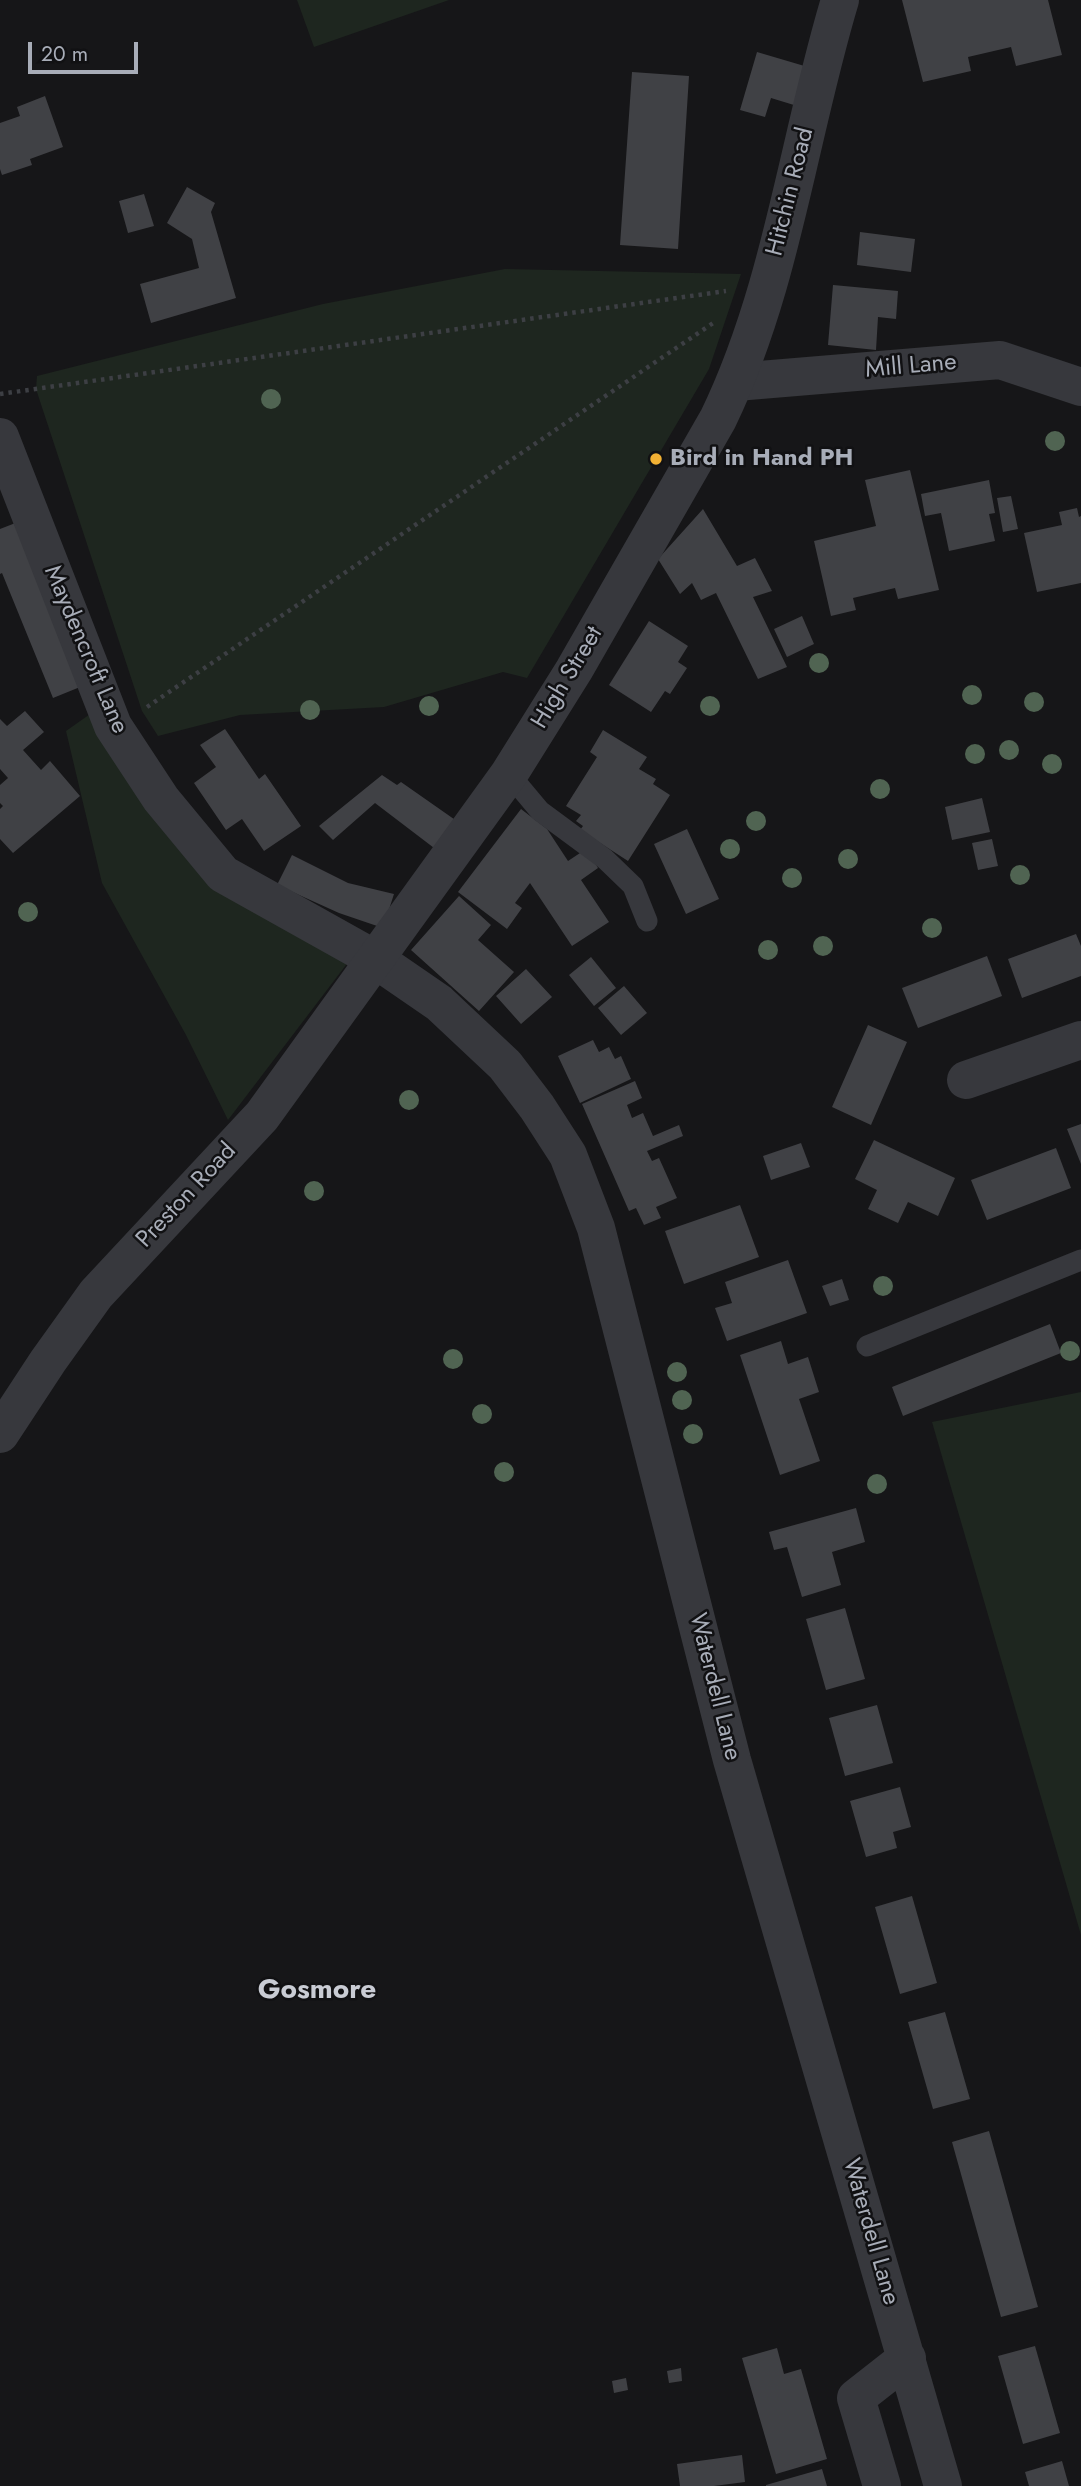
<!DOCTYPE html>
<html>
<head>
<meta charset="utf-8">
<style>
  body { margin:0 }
  #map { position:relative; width:1081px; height:2486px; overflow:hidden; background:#161618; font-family:Jost,sans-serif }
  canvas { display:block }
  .scale { position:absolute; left:28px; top:42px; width:110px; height:32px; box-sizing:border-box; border:4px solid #a8adb8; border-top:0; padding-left:9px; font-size:21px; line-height:24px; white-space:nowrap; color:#a8adb8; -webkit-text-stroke:5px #111113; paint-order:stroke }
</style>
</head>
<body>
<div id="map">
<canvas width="1081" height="2486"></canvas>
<div class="scale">20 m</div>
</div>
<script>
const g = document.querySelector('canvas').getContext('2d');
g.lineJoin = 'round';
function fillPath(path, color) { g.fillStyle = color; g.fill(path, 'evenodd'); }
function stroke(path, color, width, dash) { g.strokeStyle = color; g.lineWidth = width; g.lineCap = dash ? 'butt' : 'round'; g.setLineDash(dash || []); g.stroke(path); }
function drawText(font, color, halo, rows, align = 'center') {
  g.font = font + ' Jost,sans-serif'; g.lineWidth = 5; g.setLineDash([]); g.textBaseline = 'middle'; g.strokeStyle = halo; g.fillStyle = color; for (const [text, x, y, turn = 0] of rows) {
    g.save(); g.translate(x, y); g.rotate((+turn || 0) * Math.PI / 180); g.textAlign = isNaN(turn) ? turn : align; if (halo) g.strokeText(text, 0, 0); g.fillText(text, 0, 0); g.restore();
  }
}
fillPath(new Path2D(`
  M297 0H449L314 47Z
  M505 269 741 274 709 369 527 678 503 672 384 707 240 715 158 736 142 711 36 389 37 376 323 304Z
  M93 712 177 843 349 961 228 1120 186 1035 102 883 66 731Z
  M1081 1392V1935L932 1422Z`), '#1e261f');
fillPath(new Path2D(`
  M902 0H1048L1062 55 1016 66 1011 47 968 57 971 71 923 82Z
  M757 52 818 70 807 109 771 98 765 117 740 110Z
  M632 72 689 76 678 249 620 245Z
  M45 96 63 147 30 159 32 165 2 175 0 169V123L20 116 17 107Z
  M187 187 215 203 211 212 236 298 151 323 140 284 199 268 192 239 167 223Z
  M144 194 154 226 128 233 119 201Z
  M860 232 915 239 911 272 857 265Z
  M833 285 898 291 896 319 878 317 876 350 828 345Z
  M910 470 939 590 898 599 895 588 853 598 856 610 831 616 814 541 876 526 865 480Z
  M989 480 995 513 989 514 995 541 949 551 941 513 925 516 921 494Z
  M1011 496 1018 529 1003 532 997 498Z
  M1077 508 1079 517 1081 516V583L1037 592 1024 533 1062 525 1059 512Z
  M703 509 737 566 755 558 772 591 753 597 787 667 758 679 716 593 701 600 692 583 680 594 658 559Z
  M18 522 85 685 53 698 2 573 0 574V529Z
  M802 616 814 644 787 657 774 629Z
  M649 621 688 646 678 662 687 668 670 694 665 691 651 712 609 685Z
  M25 711 44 732 23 750 41 770 50 761 80 796 13 853 0 839V809L3 806 0 803V785L8 778 0 769V719L7 726Z
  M225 729 259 779 265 774 301 826 264 851 242 819 226 830 194 783 216 767 200 745Z
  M603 730 647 757 639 769 656 779 653 784 670 795 628 861 580 830 583 826 576 821 581 815 566 806 597 757 590 752Z
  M382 775 397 785 401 782 461 824 438 851 375 803 333 840 319 826Z
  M982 798 990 832 952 840 945 807Z
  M521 809 547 829 568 861 586 849 598 868 581 880 609 922 572 946 530 883 515 903 522 908 507 929 458 892Z
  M687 829 719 899 686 914 654 844Z
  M992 839 998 866 978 870 972 843Z
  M292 855 348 883 394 894 383 928 339 913 277 885Z
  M459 896 491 925 478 940 514 972 479 1011 411 950Z
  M1076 934 1081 946V976L1022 998 1008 959Z
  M987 956 1002 996 918 1028 902 988Z
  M591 957 616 988 594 1006 569 975Z
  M526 969 552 997 521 1024 496 996Z
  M624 986 647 1013 621 1035 598 1008Z
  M868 1025 907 1042 871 1125 832 1107Z
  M593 1040 599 1052 609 1047 615 1059 621 1056 631 1079 580 1103 558 1056Z
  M635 1081 642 1098 627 1105 632 1118 643 1113 653 1136 679 1125 683 1136 647 1151 652 1161 659 1158 677 1198 656 1207 661 1218 644 1225 636 1208 629 1211 582 1104Z
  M1081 1124V1164L1067 1129Z
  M874 1140 955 1178 938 1216 908 1202 898 1223 868 1209 877 1190 855 1179Z
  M801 1143 810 1167 771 1180 763 1156Z
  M1056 1148 1071 1188 987 1220 971 1180Z
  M740 1205 759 1257 684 1284 665 1231Z
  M788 1260 807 1313 727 1341 715 1308 732 1303 725 1282Z
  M842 1279 849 1300 830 1306 822 1286Z
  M1050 1324 1061 1353 903 1416 892 1387Z
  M781 1341 788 1364 808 1357 819 1392 799 1399 820 1461 780 1475 740 1355Z
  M856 1508 865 1542 832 1552 841 1585 802 1597 787 1547 774 1550 769 1532Z
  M845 1608 865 1679 826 1690 806 1619Z
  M877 1705 893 1763 845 1776 829 1718Z
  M900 1787 911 1827 893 1832 897 1848 866 1857 850 1801Z
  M912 1896 937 1983 900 1994 875 1907Z
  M945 2012 970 2099 933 2109 908 2022Z
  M989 2131 1038 2307 1001 2317 952 2142Z
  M1035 2346 1060 2433 1023 2444 998 2356Z
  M777 2348 784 2374 801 2369 827 2459 776 2474 742 2358Z
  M681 2368 682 2381 669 2383 667 2371Z
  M626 2378 628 2390 614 2393 612 2381Z
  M742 2455 745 2482 714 2486H680L677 2464Z
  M1062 2461 1069 2486H1029L1025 2472Z
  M822 2469 827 2486H766V2485Z`), '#404145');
stroke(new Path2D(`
  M0 394 726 291
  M147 707 716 321`), '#3d3f44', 4.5, [3.5, 5]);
stroke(new Path2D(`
  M509 774 540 811 605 859 633 886 647 921
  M867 1346 1081 1260`), '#37383d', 21);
stroke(new Path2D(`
  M736 382 1000 360 1081 387
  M0 437 113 726 161 799 223 874 375 959 439 1003 505 1065 537 1107 568 1155 596 1228 732 1760 943 2486
  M966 1080 1081 1040
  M882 2486 856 2398 907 2358`), '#37383d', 38);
stroke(new Path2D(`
  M0 1434 48 1361 96 1294 262 1116 509 774 574 670 718 419C782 287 798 139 840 0`), '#37383d', 38);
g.fillStyle = '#506452';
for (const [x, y] of [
  [271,399],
  [1055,441],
  [819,663],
  [972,695],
  [1034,702],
  [429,706],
  [710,706],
  [310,710],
  [1009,750],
  [975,754],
  [1052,764],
  [880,789],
  [756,821],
  [730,849],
  [848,859],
  [1020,875],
  [792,878],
  [28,912],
  [932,928],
  [823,946],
  [768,950],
  [409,1100],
  [314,1191],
  [883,1286],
  [1070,1351],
  [453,1359],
  [677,1372],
  [682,1400],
  [482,1414],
  [693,1434],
  [504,1472],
  [877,1484]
]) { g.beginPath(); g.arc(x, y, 10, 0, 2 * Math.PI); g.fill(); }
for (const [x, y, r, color] of [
  [656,459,7,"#f2b134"]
]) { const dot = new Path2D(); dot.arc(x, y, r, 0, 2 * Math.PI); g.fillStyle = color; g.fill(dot); stroke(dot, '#111113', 2.5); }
drawText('24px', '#a8adb8', '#111113', [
  ["Hitchin Road",791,192,-76],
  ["Mill Lane",911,367,-5],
  ["Maydencroft Lane",85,650,67],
  ["High Street",568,678,-59],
  ["Preston Road",187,1196,-47],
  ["Waterdell Lane",714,1687,76],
  ["Waterdell Lane",870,2232,74]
]);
drawText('bold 24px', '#a8adb8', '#111113', [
  ["Bird in Hand PH",670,459]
], 'left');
drawText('bold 28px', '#c9ccd4', '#111113', [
  ["Gosmore",317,1991]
]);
</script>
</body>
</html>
